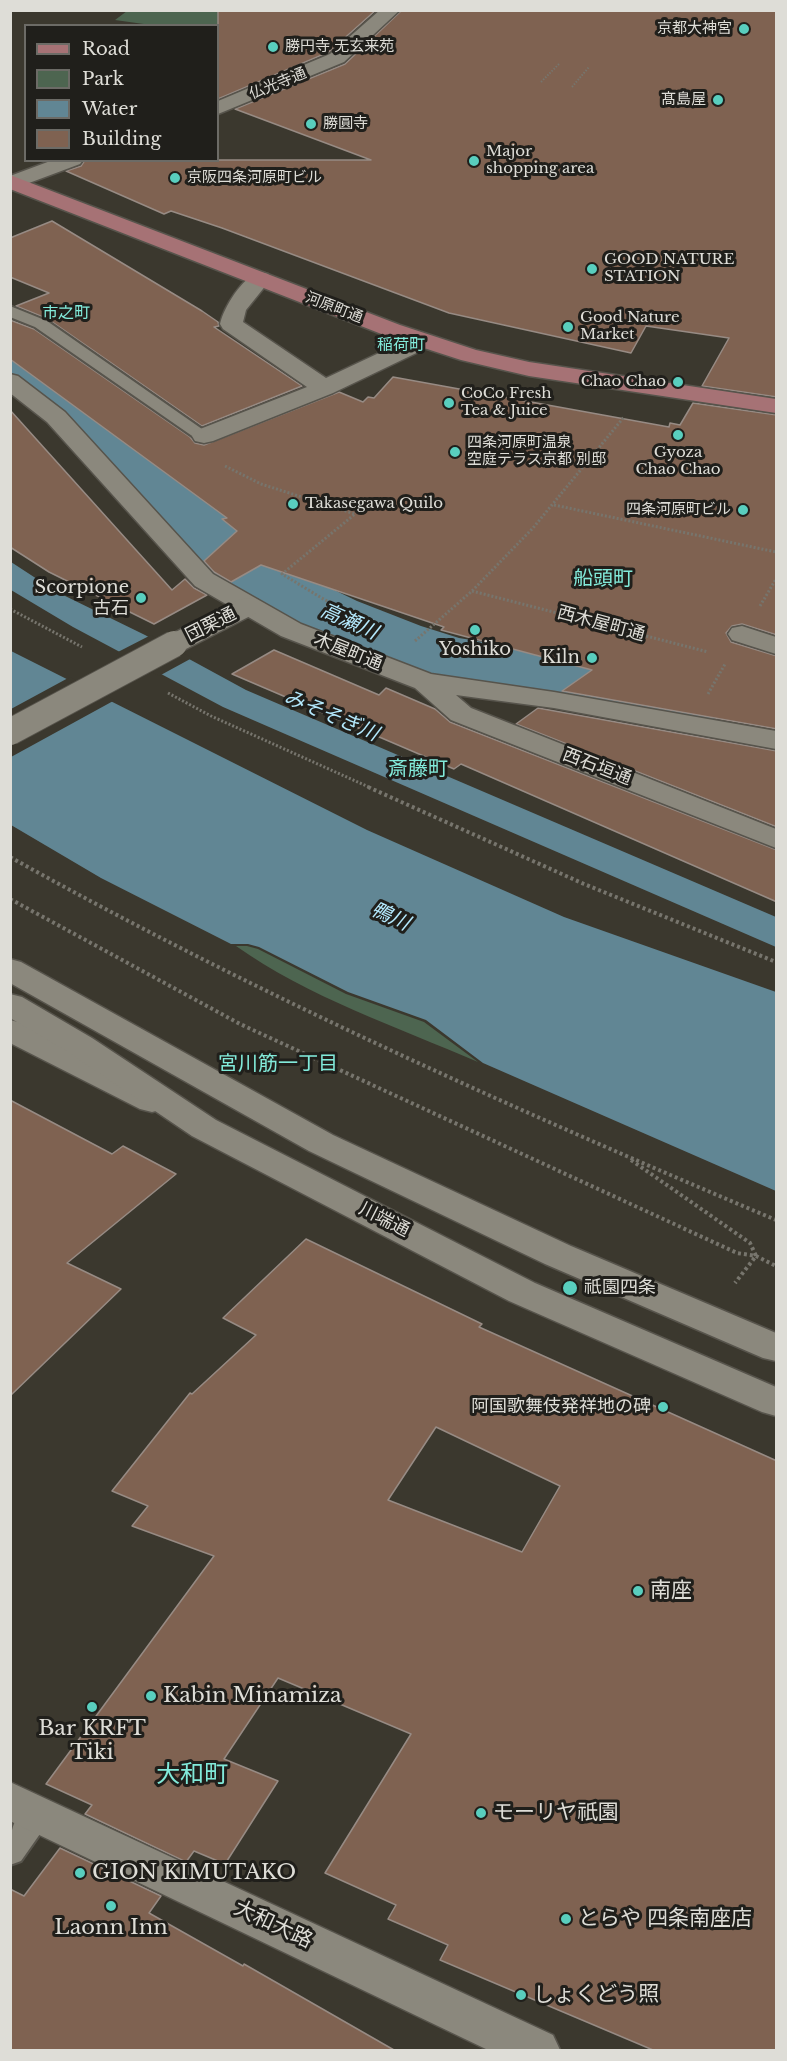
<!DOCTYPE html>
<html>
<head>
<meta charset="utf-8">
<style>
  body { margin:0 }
  #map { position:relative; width:787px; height:2061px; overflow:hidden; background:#3b382e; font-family:"Libre Baskerville",serif }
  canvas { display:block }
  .frame { position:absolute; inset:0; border:12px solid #deddd7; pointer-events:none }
  .legend { position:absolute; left:24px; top:24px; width:195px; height:138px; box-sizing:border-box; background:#201f1b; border:2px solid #6c6b66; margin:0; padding:8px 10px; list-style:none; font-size:18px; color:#deddd7 }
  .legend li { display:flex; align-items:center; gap:12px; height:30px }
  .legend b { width:30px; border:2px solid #6c6b66 }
</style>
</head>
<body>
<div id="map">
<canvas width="787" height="2061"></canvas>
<div class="frame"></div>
<ul class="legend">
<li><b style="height:8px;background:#a67275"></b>Road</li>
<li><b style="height:16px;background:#4d6550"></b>Park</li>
<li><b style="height:16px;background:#618694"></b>Water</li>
<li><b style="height:16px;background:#7f6251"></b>Building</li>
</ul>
</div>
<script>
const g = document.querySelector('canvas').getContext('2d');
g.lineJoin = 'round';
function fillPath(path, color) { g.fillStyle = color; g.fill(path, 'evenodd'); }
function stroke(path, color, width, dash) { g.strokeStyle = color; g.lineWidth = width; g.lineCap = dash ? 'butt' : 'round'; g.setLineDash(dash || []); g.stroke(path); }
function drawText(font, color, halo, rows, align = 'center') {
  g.font = font + ' "Libre Baskerville","Noto Sans JP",serif'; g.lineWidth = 6; g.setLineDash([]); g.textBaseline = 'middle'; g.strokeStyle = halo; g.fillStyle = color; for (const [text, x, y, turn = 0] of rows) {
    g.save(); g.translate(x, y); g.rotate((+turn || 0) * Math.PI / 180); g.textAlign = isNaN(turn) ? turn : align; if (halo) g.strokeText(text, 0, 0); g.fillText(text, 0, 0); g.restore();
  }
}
fillPath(new Path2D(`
  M127 11H241L218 32V26H158L115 20Z
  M236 946H247L258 949 346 994 424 1022 478 1062C397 1027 308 997 236 946Z`), '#4d6550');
fillPath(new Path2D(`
  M11 562 57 592 145 635 246 690 776 917V947L223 707 73 627 11 590Z
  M11 651 367 830 564 917 776 992V1191L483 1063 426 1020 348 992 259 947 248 944H231L101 878 11 825Z`), '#618694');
fillPath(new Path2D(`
  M151 635 192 658 159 676 116 653Z
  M70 677 115 700 11 757V709Z`), '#3b382e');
fillPath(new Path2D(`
  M27 340 49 346 103 386 245 528 270 549 326 586 357 601 421 626 459 638 697 677 724 684 735 700 724 716 697 723C646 714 595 706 544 697 430 678 312 654 219 579 143 517 91 434 10 376V344Z`), '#618694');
const building = new Path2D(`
  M218 10H376L329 52 218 99Z
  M402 10H777V397L702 386 729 338 646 326 631 353 449 313 222 228 171 211 164 214 66 171 81 166 85 160H371L235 109 345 64Z
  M52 221 202 311 218 322 219 326 214 327 302 386 202 426 48 319 16 306 49 293 10 277V238Z
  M10 320 34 329 190 437 195 443 204 445 339 392 363 402 368 397 374 398 393 377 669 427 670 423 680 425 693 403 777 415V635L742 624 732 626 726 633 731 642 777 656V729L562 691 592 670 441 630 444 627 261 565 231 582 214 572 204 561 237 531 222 519 227 518 10 359Z
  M10 410 172 590 185 579 194 588 207 595 154 624 49 572 10 547Z
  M274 650 379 695 386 688 435 709 450 722 777 850V902L461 764 454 769 232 674Z
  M538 708 777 751V827L516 724Z
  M10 1100 112 1154 123 1146 176 1174 67 1263 121 1289 10 1396Z
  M306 1239 482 1324 479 1327 777 1461V2050H653L440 1960 448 1945 388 1919 396 1905 325 1873 411 1734 278 1678 224 1759 278 1781 225 1864 194 1851 186 1862 85 1814 92 1805 46 1784 214 1556 132 1526 148 1506 112 1491 190 1393 192 1394 256 1335 223 1318ZM436 1427 560 1486 522 1552 388 1500Z
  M60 1848 161 1896 149 1913 243 1966 244 1964 394 2050H10V1889L24 1896Z`);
fillPath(building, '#7f6251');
stroke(building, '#978b84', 1.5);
const lane = new Path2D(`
  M10 306 47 321 212 436 210 440H198L35 327 10 317Z
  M39 1801 50 1805 54 1814 21 1861 10 1865C10 1838 8 1812 39 1801Z`);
const street = new Path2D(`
  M380 10H400L344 62 218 114V101L330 54Z
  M53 160H83L80 164 21 186 10 187V176Z
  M260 272 268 274 271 279 246 310 243 322 326 378 415 336 423 334 431 336 435 341 431 346 333 393 213 441 204 443 195 441 192 436 195 431 307 387 223 329 220 324C224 307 242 277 260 272Z
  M10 374 18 376 65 412 213 574 301 624 431 674 554 692 776 731V749L554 708 456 695 471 708 776 829V848L451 720 415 688 281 636 195 586 47 422 10 393Z
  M742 626 776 637V654L732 640 728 634 732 628Z
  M10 1020 22 1023 164 1093 169 1101 164 1109 152 1112 140 1109 10 1043Z
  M10 1782 553 2035 560 2050H488L10 1821Z`);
const secondary = new Path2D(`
  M248 598 258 600 261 606 258 612 184 650 174 652 164 650 160 644 164 638 238 600Z
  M10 959 21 962 333 1135 571 1246 776 1333V1361L763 1358 545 1264 309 1151 10 983Z
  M10 994 22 997 92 1038 216 1120 535 1283 776 1387V1416L762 1412 509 1301 192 1136 68 1052 10 1018Z`);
const primary = new Path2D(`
  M10 175 400 325 476 350 529 362 776 399V413L529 376 461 360 384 335 10 189Z`);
stroke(lane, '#57544c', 4);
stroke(street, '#57544c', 3);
stroke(secondary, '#57544c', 3);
stroke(primary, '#57544c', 3);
stroke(new Path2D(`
  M541 82 560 63
  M572 87 589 67`), '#77756d', 2, [1.5, 1.5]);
stroke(new Path2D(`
  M225 466 261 484 355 514 282 574 325 600 370 619
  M554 505 776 552
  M472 591 708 652
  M760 606 776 579
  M10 609 82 647
  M415 641 472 591 533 528 624 417
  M168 693 211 716 371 788
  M708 694 725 664`), '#77756d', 3, [2, 2]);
stroke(new Path2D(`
  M368 787 584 884 776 962
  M10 857C257 995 516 1110 776 1220
  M10 899 240 1024 737 1253 756 1256 776 1266
  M631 1160 750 1243 756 1256 735 1283`), '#77756d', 4, [3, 3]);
fillPath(lane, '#8b887d');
fillPath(street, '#8b887d');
fillPath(secondary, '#8b887d');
fillPath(primary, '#a67275');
const secondaryBridge = new Path2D(`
  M10 732 174 644`);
stroke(secondaryBridge, '#57544c', 28, []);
stroke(secondaryBridge, '#8b887d', 26);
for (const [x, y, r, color] of [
  [744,29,6,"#59cebe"],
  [273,47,6,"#59cebe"],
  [718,100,6,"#59cebe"],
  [311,124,6,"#59cebe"],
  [474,161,6,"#59cebe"],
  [175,178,6,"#59cebe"],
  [592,269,6,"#59cebe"],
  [568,327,6,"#59cebe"],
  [678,382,6,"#59cebe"],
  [449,403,6,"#59cebe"],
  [678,435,6,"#59cebe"],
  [455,452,6,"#59cebe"],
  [293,504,6,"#59cebe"],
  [743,510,6,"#59cebe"],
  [141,598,6,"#59cebe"],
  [475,630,6,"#59cebe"],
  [592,658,6,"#59cebe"],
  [570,1288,8,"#59cebe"],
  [663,1407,6,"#59cebe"],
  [638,1591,6,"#59cebe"],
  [151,1696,6,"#59cebe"],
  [92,1707,6,"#59cebe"],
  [481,1813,6,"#59cebe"],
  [80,1873,6,"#59cebe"],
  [111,1906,6,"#59cebe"],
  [566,1919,6,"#59cebe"],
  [521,1995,6,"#59cebe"]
]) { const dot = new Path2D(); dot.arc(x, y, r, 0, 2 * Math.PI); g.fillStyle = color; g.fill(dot); stroke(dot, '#201f1b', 2); }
drawText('15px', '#deddd7', '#201f1b', [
  ["京都大神宮",732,29,"right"],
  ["勝円寺 无玄来苑",285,47],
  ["髙島屋",706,100,"right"],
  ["勝圓寺",323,124],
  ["Major",486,152],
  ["shopping area",486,169],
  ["京阪四条河原町ビル",187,178],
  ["GOOD NATURE",604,260],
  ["STATION",604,277],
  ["Good Nature",580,318],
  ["Market",580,335],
  ["Chao Chao",666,382,"right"],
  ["CoCo Fresh",461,394],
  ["Tea & Juice",461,411],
  ["四条河原町温泉",467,443],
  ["空庭テラス京都 別邸",467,460],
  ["Gyoza",678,453,"center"],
  ["Chao Chao",678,470,"center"],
  ["Takasegawa Quilo",305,504],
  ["四条河原町ビル",731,510,"right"]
], 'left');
drawText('15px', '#deddd7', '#201f1b', [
  ["仏光寺通",278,84,-22],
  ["河原町通",334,308,21]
]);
drawText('16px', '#82eada', '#201f1b', [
  ["市之町",66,313],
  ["稲荷町",401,345]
]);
drawText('18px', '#deddd7', '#201f1b', [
  ["Scorpione",129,588],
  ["古石",129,609],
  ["Yoshiko",475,650,"center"],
  ["Kiln",580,658],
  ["祇園四条",584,1288,"left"],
  ["阿国歌舞伎発祥地の碑",651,1407]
], 'right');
drawText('18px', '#deddd7', '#201f1b', [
  ["西木屋町通",601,624,15],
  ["団栗通",211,625,-27],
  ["木屋町通",348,652,22],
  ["西石垣通",597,767,21],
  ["川端通",384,1220,27]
]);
drawText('20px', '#82eada', '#201f1b', [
  ["船頭町",603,579],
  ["斎藤町",418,769],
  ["宮川筋一丁目",278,1064]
]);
drawText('italic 20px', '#b4e9fd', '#201f1b', [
  ["高瀬川",349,622,24],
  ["みそそぎ川",331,716,23],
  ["鴨川",390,917,25]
]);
drawText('21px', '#deddd7', '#201f1b', [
  ["南座",650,1591],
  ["Kabin Minamiza",163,1696],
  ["Bar KRFT",92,1729,"center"],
  ["Tiki",92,1753,"center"],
  ["モーリヤ祇園",493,1813],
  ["GION KIMUTAKO",92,1873],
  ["とらや 四条南座店",578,1919],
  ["Laonn Inn",111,1928,"center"],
  ["しょくどう照",533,1995]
], 'left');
drawText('21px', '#deddd7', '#201f1b', [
  ["大和大路",273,1925,25]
]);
drawText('24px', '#82eada', '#201f1b', [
  ["大和町",192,1775]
]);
</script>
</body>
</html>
